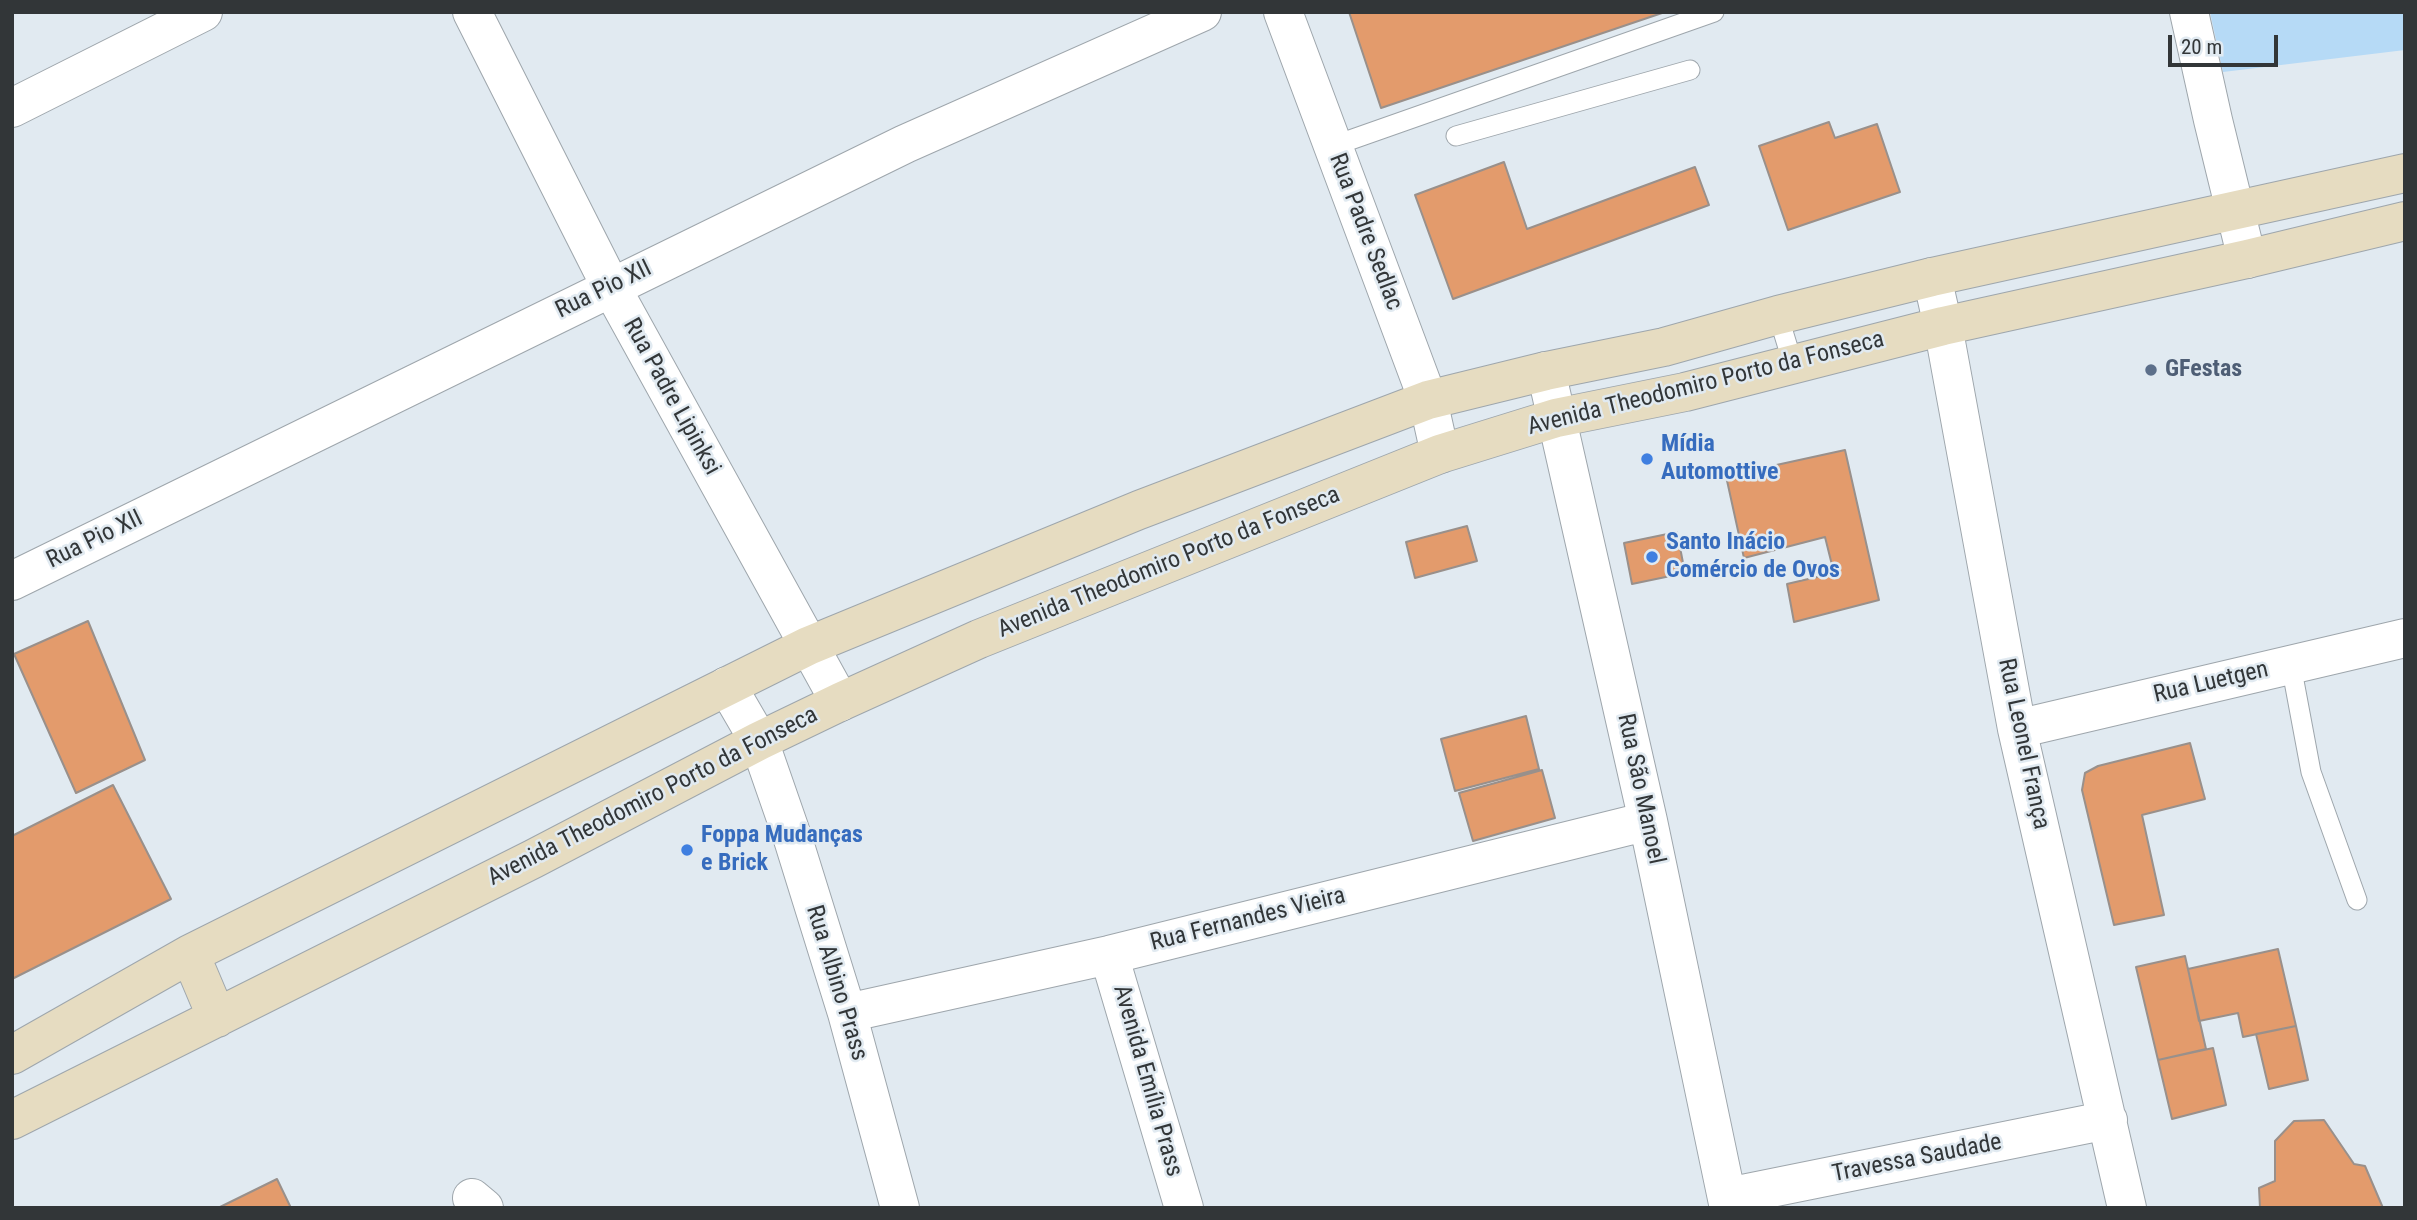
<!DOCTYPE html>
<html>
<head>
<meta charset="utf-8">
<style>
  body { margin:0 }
  #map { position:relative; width:2417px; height:1220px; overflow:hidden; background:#e1eaf1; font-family:"Roboto Condensed",sans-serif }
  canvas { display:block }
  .frame { position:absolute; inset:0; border:14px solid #323638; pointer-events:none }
  .scale { position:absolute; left:2168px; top:35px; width:110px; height:32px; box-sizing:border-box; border:4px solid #323638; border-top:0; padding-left:9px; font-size:21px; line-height:24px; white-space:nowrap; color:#323638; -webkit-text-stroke:5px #e1eaf1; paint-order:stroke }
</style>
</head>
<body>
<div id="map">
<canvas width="2417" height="1220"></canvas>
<div class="frame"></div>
<div class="scale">20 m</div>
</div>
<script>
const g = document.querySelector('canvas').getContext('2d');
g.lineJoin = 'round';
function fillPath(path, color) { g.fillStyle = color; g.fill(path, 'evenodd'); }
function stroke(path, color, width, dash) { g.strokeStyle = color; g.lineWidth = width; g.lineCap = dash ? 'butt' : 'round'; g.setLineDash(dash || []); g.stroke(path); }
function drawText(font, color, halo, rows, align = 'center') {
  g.font = font + ' "Roboto Condensed",sans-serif'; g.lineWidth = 5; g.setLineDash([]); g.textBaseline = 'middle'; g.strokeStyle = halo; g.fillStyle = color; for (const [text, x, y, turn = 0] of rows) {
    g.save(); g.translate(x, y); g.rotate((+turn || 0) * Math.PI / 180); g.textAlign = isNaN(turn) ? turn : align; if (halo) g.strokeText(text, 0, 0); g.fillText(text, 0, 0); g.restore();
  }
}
fillPath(new Path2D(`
  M2210 12H2405V50L2223 72Z`), '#b6daf6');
const building = new Path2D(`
  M1349 12H1665L1381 108Z
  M1829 122 1835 138 1877 124 1900 192 1788 230 1759 146Z
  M1504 162 1527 229 1695 167 1709 205 1453 299 1415 195Z
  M1845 450 1879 600 1794 622 1787 584 1834 573 1825 537 1744 558 1726 476Z
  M1467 526 1477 561 1415 578 1406 542Z
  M1677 532 1685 573 1632 584 1624 543Z
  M88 621 145 760 76 793 14 654Z
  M1526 716 1539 769 1455 791 1441 739Z
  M2190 743 2205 799 2142 815 2164 915 2114 925 2082 790 2085 773 2098 766Z
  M1542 770 1555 818 1473 841 1459 793Z
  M113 785 171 899 12 979V836Z
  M2278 949 2296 1026 2243 1037 2238 1013 2199 1021 2188 969Z
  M2185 956 2206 1049 2158 1060 2136 967Z
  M2296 1026 2308 1080 2269 1089 2256 1034Z
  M2213 1048 2226 1105 2172 1119 2158 1060Z
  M2324 1120 2354 1164 2365 1166 2383 1208H2260L2259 1188 2275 1181V1141L2294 1121Z
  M277 1179 291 1208H218Z`);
fillPath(building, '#e39b6c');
stroke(building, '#99908b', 2);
const service = new Path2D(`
  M1456 136 1690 70
  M1333 146 1714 12
  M1778 315 1793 364
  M2291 665 2311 772 2357 900`);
const minor = new Path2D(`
  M472 12 611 287 840 702
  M1283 12 1428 400 1440 454
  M2189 12 2213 120 2247 259
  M12 108 203 12
  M1932 277 1943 326 2017 729 2127 1208
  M1546 371 1648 821 1729 1208
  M12 581 905 144 1202 12
  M727 686 759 741 792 836 847 1013 900 1208
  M2017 729 2405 638
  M1109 955 1184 1208
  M847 1013 1109 955 1648 821
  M1727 1197 2108 1120
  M472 1198 484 1208`);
const secondary = new Path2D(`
  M190 954 217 1018
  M12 1055 190 954 808 646 1139 510 1428 400 1546 371 1664 347 1778 315 1932 277 2405 173
  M12 1120 533 859 759 741 840 702 979 639 1440 454 1556 418 1685 392 1943 326 2247 259 2405 221`);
stroke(service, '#9ea6ac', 21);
stroke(minor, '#9ea6ac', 40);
stroke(secondary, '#9ea6ac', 40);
stroke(service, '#fff', 19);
stroke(minor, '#fff', 38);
stroke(secondary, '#e6dcc1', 38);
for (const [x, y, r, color] of [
  [2151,370,7,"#5c6f8a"],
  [1647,459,7,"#3f7fe0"],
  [1652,557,7,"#3f7fe0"],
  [687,850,7,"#3f7fe0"]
]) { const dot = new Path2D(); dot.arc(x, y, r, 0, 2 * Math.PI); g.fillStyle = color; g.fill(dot); stroke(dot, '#e1eaf1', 2.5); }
drawText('24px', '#323638', '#e1eaf1', [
  ["Rua Padre Sedlac",1365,232,69],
  ["Rua Pio XII",604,290,-26],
  ["Avenida Theodomiro Porto da Fonseca",1706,384,-14],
  ["Rua Padre Lipinksi",671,397,61],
  ["Rua Pio XII",95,540,-26],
  ["Avenida Theodomiro Porto da Fonseca",1169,563,-22],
  ["Rua Luetgen",2211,683,-13],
  ["Rua Leonel França",2023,744,78],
  ["Rua São Manoel",1640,789,78],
  ["Avenida Theodomiro Porto da Fonseca",653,797,-27],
  ["Rua Fernandes Vieira",1248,920,-14],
  ["Rua Albino Prass",836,983,73],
  ["Avenida Emília Prass",1147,1081,74],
  ["Travessa Saudade",1917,1159,-11]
]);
drawText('bold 24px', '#4e5e75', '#e1eaf1', [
  ["GFestas",2165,370]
], 'left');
drawText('bold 24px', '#366cbe', '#e1eaf1', [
  ["Mídia",1661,445],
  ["Automottive",1661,473],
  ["Santo Inácio",1666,543],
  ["Comércio de Ovos",1666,571],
  ["Foppa Mudanças",701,836],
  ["e Brick",701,864]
], 'left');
</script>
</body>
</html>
